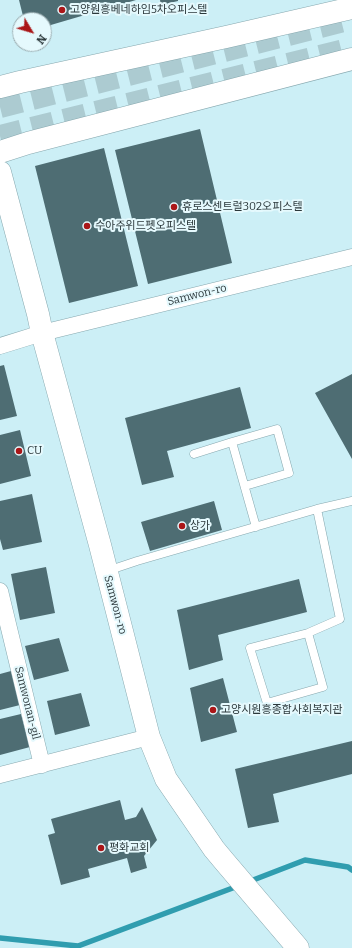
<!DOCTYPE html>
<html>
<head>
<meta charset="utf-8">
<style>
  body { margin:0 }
  #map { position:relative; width:352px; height:948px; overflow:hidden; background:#cceff6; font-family:Bitter,serif }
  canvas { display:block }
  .north { position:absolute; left:12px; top:12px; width:40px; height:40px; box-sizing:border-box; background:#e5f9fd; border:1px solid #9bacb0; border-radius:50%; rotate:128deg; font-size:11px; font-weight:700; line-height:16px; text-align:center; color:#2c393c }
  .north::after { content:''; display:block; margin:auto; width:14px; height:18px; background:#aa1618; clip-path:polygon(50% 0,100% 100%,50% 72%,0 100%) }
</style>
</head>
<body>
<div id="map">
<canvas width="352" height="948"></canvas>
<div class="north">N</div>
</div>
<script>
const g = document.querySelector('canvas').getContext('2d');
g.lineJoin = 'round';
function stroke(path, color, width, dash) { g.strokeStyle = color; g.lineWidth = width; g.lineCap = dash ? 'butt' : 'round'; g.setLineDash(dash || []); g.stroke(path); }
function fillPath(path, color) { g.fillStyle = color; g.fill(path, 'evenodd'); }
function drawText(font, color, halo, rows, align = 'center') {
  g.font = font + ' Bitter,"Noto Sans KR",serif'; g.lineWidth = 4; g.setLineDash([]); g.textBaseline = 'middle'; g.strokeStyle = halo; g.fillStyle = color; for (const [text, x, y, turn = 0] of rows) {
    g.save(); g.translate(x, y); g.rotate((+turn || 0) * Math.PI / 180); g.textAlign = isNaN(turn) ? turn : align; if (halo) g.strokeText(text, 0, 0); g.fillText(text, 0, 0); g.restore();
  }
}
stroke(new Path2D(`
  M248 882 305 860 348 867 352 870
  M0 938 78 946 238 886`), '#309daf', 5.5);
fillPath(new Path2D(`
  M19 0H136L44 27V20H24Z
  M160 0H178V1L161 5Z
  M200 129 232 263 148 284 115 150Z
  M104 148 138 286 69 303 35 166Z
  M4 365 17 416 0 420V366Z
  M352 374V459L315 393Z
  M240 387 251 428 167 451 174 477 142 485 125 418Z
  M20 430 31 476 0 484V435Z
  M32 494 42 542 3 550 0 539V501Z
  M214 501 222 530 150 551 141 522Z
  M46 567 55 613 20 620 11 574Z
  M299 579 307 612 218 635 223 660 189 670 177 610Z
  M59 638 69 671 34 680 25 646Z
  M11 671 20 705 0 710V674Z
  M223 678 237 732 201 742 190 688Z
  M81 693 90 726 55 735 47 701Z
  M21 714 30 747 0 755V719Z
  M352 741V774L273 794 279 822 248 828 235 769Z
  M120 800 125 820 136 817 142 807 157 840 144 856 147 868 131 873 127 858 88 869 90 877 61 885 48 835 55 833 51 819Z`), '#4e6d73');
stroke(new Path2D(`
  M0 107 352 19
  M0 136 352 48`), '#accbd1', 22, [22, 11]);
const service = new Path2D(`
  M194 454 232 442
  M245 486 289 473 277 429 232 442 256 527
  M107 571 137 561 317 509 352 501
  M308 633 323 687 267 703 250 648 308 633 340 619 317 509`);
const minor = new Path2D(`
  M0 346 42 333 352 257
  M0 591 42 765
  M0 775 149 737`);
const secondary = new Path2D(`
  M0 172 38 314 42 333 100 545 149 737 166 779 214 849 224 861 298 948`);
const primary = new Path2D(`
  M0 87 20 82 226 37 352 8
  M0 152 28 143 352 59`);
stroke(service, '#87a8af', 9);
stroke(minor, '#87a8af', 17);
stroke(secondary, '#87a8af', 23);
stroke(primary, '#87a8af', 23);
stroke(service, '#fff', 8);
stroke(minor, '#fff', 16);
stroke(secondary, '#fff', 22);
stroke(primary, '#fff', 22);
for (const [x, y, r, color] of [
  [62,10,4,"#aa1618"],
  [174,207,4,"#aa1618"],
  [87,226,4,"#aa1618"],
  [19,451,4,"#aa1618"],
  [182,526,4,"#aa1618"],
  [213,710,4,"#aa1618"],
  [101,848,4,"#aa1618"]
]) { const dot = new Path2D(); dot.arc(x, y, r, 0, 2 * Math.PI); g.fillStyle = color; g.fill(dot); stroke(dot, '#e5f9fd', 1.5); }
drawText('11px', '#2c393c', '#e5f9fd', [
  ["고양원흥베네하임5차오피스텔",70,10],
  ["휴로스센트럴302오피스텔",182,207],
  ["수아주위드펫오피스텔",95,226],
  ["CU",27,451],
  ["상가",190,526],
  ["고양시원흥종합사회복지관",221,710],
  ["평화교회",109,848]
], 'left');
drawText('11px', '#2c393c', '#e5f9fd', [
  ["Samwon-ro",197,295,-14],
  ["Samwon-ro",115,605,75],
  ["Samwonan-gil",27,703,76]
]);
</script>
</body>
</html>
